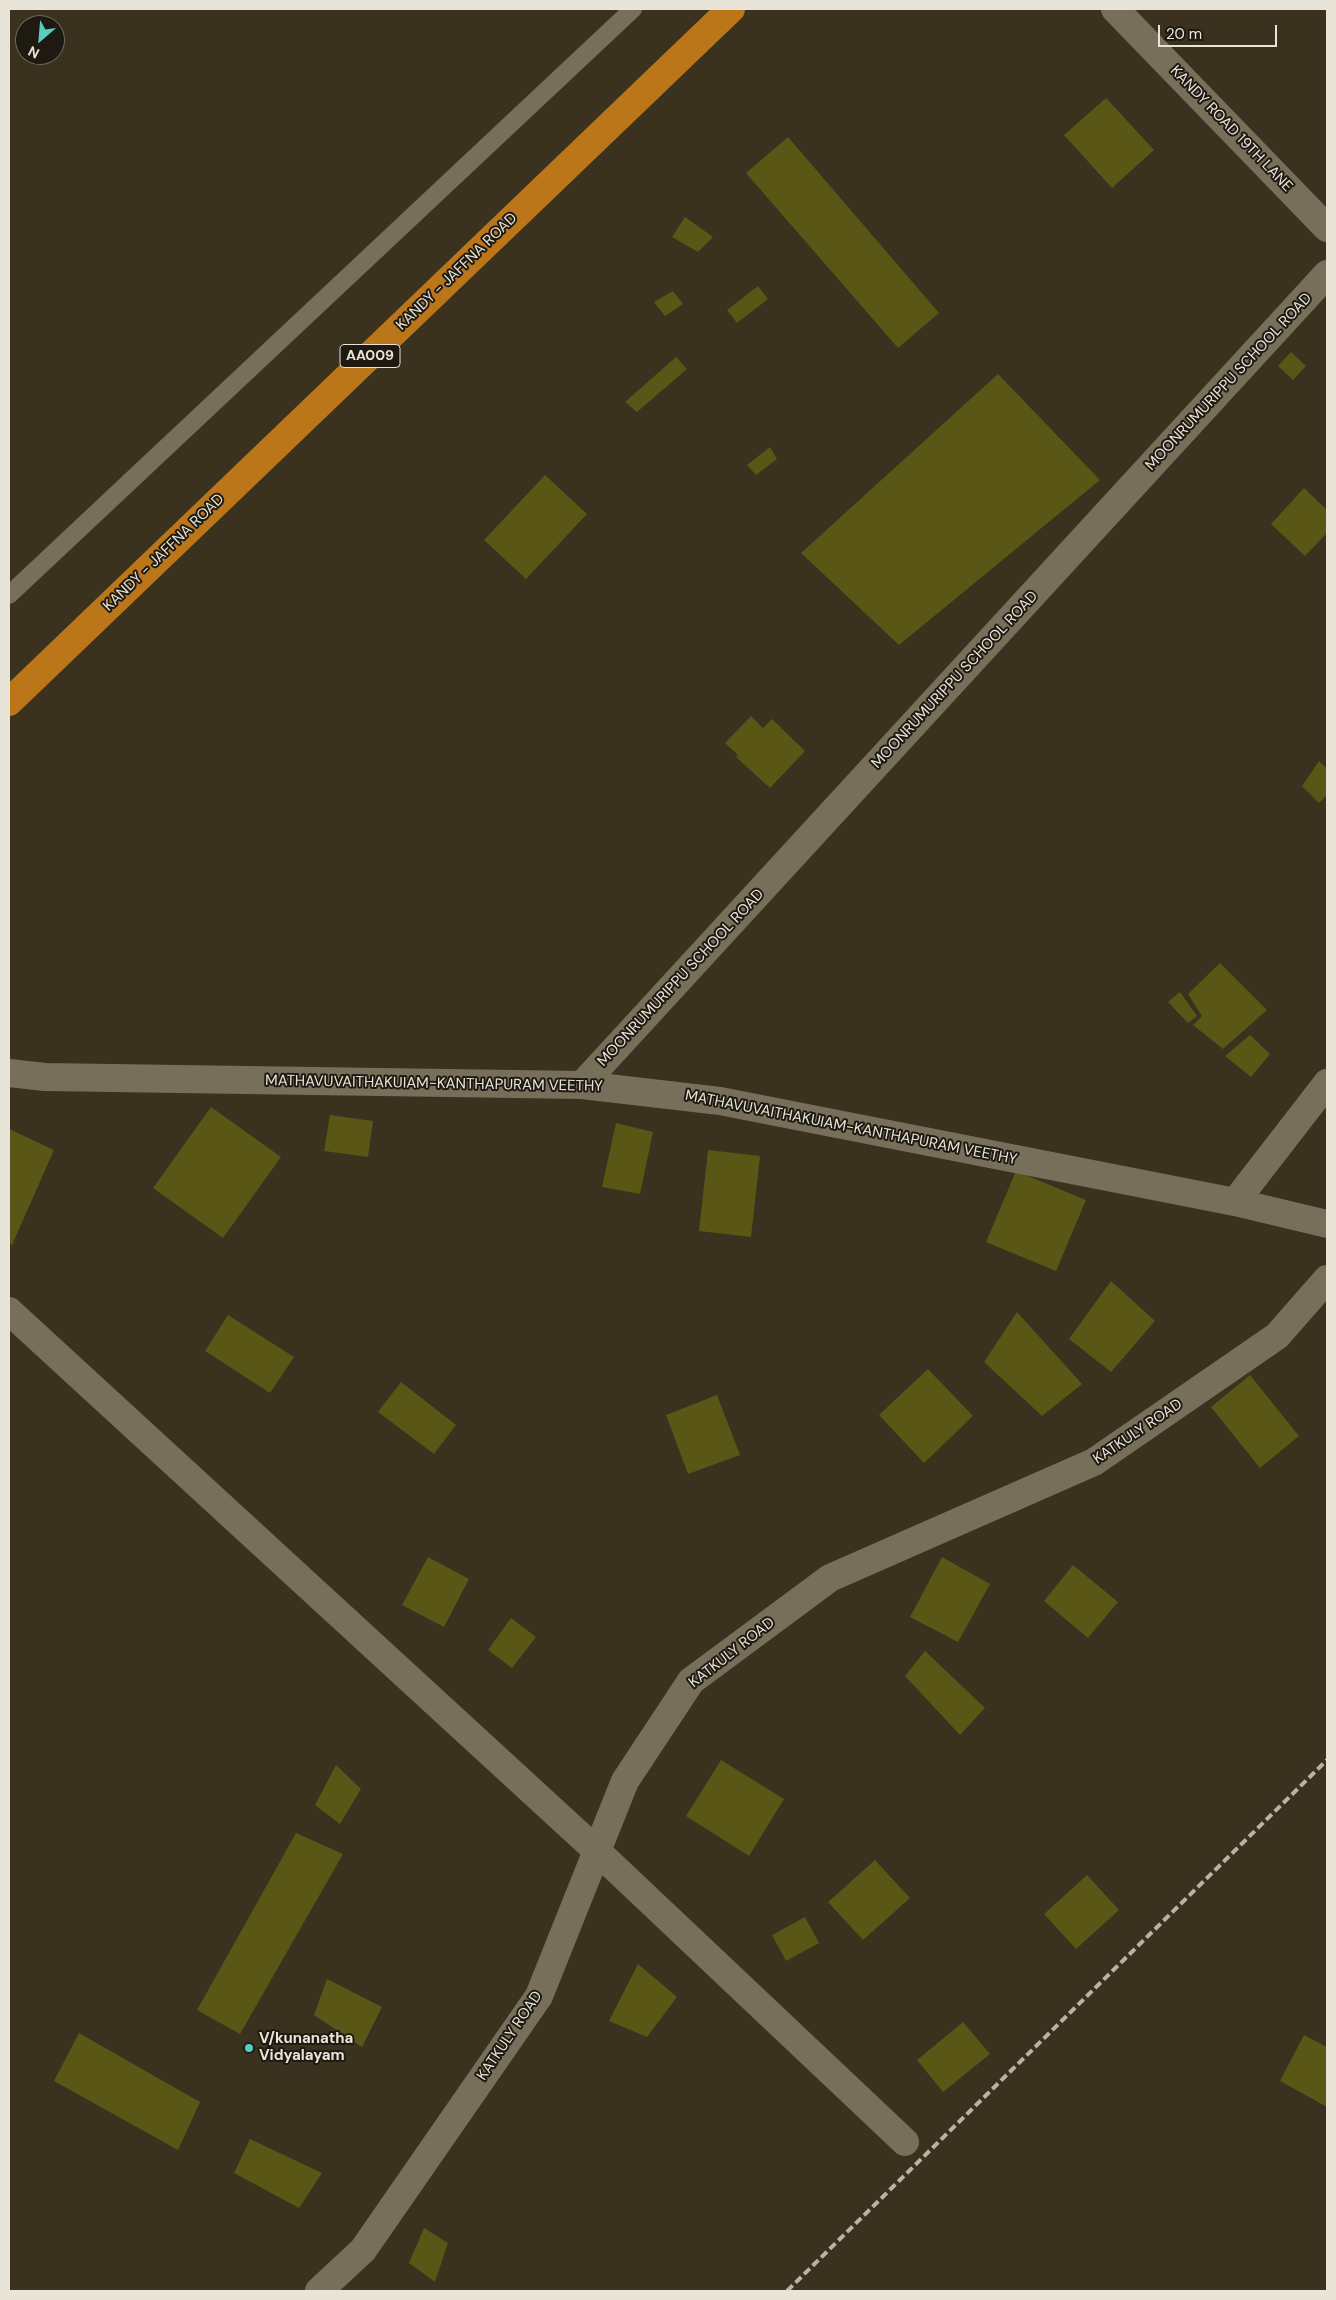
<!DOCTYPE html>
<html>
<head>
<meta charset="utf-8">
<style>
  body { margin:0 }
  #map { position:relative; width:1336px; height:2300px; overflow:hidden; background:#3a321e; font-family:"DM Sans",sans-serif }
  canvas { display:block }
  .frame { position:absolute; inset:0; border:10px solid #e9e4d8; pointer-events:none }
  .north { position:absolute; left:15px; top:15px; width:50px; height:50px; box-sizing:border-box; background:#1e1a12; border:1px solid #6f6b61; border-radius:50%; rotate:207deg; font-size:14px; font-weight:700; line-height:20px; text-align:center; color:#e9e4d8 }
  .north::after { content:''; display:block; margin:auto; width:18px; height:22px; background:#57cec1; clip-path:polygon(50% 0,100% 100%,50% 72%,0 100%) }
  .scale { position:absolute; left:1158px; top:25px; width:119px; height:22px; box-sizing:border-box; border:2px solid #e9e4d8; border-top:0; padding-left:6px; font-size:15px; line-height:18px; white-space:nowrap; color:#e9e4d8; -webkit-text-stroke:4px #1e1a12; paint-order:stroke }
</style>
</head>
<body>
<div id="map">
<canvas width="1336" height="2300"></canvas>
<div class="frame"></div>
<div class="north">N</div>
<div class="scale">20 m</div>
</div>
<script>
const g = document.querySelector('canvas').getContext('2d');
g.lineJoin = 'round';
function fillPath(path, color) { g.fillStyle = color; g.fill(path, 'evenodd'); }
function stroke(path, color, width, dash) { g.strokeStyle = color; g.lineWidth = width; g.lineCap = dash ? 'butt' : 'round'; g.setLineDash(dash || []); g.stroke(path); }
function drawText(font, color, halo, rows, align = 'center') {
  g.font = font + ' "DM Sans",sans-serif'; g.lineWidth = 4; g.setLineDash([]); g.textBaseline = 'middle'; g.strokeStyle = halo; g.fillStyle = color; for (const [text, x, y, turn = 0] of rows) {
    g.save(); g.translate(x, y); g.rotate((+turn || 0) * Math.PI / 180); g.textAlign = isNaN(turn) ? turn : align; if (halo) g.strokeText(text, 0, 0); g.fillText(text, 0, 0); g.restore();
  }
}
fillPath(new Path2D(`
  M1106 98 1154 150 1112 188 1064 135Z
  M788 137 939 313 898 348 746 173Z
  M685 217 713 237 698 252 672 237Z
  M758 286 768 299 737 323 727 310Z
  M673 291 683 304 665 316 654 302Z
  M1291 352 1306 366 1293 380 1278 366Z
  M676 357 687 369 637 412 625 402Z
  M998 374 1100 480 899 645 801 553Z
  M770 447 777 459 756 475 747 465Z
  M545 475 587 514 526 579 484 540Z
  M1304 488 1327 510V533L1305 556 1271 524Z
  M751 716 763 728 772 719 805 751 770 788 736 757 738 755 725 743Z
  M1319 761 1327 769V795L1319 803 1302 786Z
  M1220 963 1267 1010 1223 1049 1193 1025 1202 1016 1188 994Z
  M1180 992 1197 1016 1188 1023 1168 1002Z
  M1250 1035 1270 1054 1251 1077 1225 1056Z
  M211 1107 281 1157 223 1238 153 1188Z
  M330 1115 373 1121 368 1157 324 1151Z
  M616 1123 653 1132 640 1194 602 1187Z
  M9 1129 54 1150 12 1245 9 1243Z
  M708 1150 760 1156 751 1237 699 1231Z
  M1016 1171 1086 1200 1056 1271 986 1242Z
  M1111 1281 1155 1321 1111 1372 1069 1339Z
  M1017 1312 1082 1384 1042 1416 984 1362Z
  M228 1315 294 1357 270 1393 205 1351Z
  M928 1369 973 1416 924 1463 879 1415Z
  M1250 1375 1299 1436 1260 1468 1211 1407Z
  M401 1382 456 1425 434 1454 378 1412Z
  M717 1395 740 1455 688 1474 666 1415Z
  M428 1557 469 1579 444 1627 402 1605Z
  M942 1557 990 1584 958 1642 910 1617Z
  M1073 1565 1118 1602 1088 1638 1044 1601Z
  M511 1618 536 1637 512 1668 488 1650Z
  M925 1651 985 1708 960 1735 905 1676Z
  M721 1760 784 1799 749 1856 686 1816Z
  M336 1765 361 1789 340 1824 315 1805Z
  M296 1833 343 1854 240 2034 197 2010Z
  M875 1860 910 1898 863 1940 828 1902Z
  M1087 1875 1119 1910 1076 1949 1044 1914Z
  M805 1917 819 1943 786 1961 772 1935Z
  M638 1964 677 1997 647 2037 609 2021Z
  M327 1979 382 2007 362 2047 314 2015Z
  M963 2022 990 2054 943 2092 917 2060Z
  M79 2033 200 2102 178 2150 54 2081Z
  M1304 2035 1327 2047V2107L1280 2081Z
  M250 2139 322 2173 299 2208 234 2173Z
  M424 2228 448 2243 435 2282 409 2263Z`), '#595616');
stroke(new Path2D(`
  M9 595 633 9`), '#786f5a', 18);
stroke(new Path2D(`
  M1115 9 1327 228
  M582 1085 1327 274
  M1235 1202 1327 1083
  M9 1311 597 1851 905 2142
  M319 2291 363 2250 539 1996 625 1781 691 1681 830 1578 1094 1462 1277 1336 1327 1279`), '#786f5a', 28);
stroke(new Path2D(`
  M9 1073 45 1077 582 1085 720 1101 1235 1202 1327 1224`), '#786f5a', 28);
stroke(new Path2D(`
  M9 702 731 9`), '#ba7619', 28);
stroke(new Path2D(`
  M787 2291 1327 1760`), '#b9b3a5', 4, [8, 4]);
for (const [x, y, r, color] of [
  [249,2048,5,"#57cec1"]
]) { const dot = new Path2D(); dot.arc(x, y, r, 0, 2 * Math.PI); g.fillStyle = color; g.fill(dot); stroke(dot, '#1e1a12', 2); }
for (const [x, y, w] of [
  [370,356,60]
]) { const box = new Path2D(); box.roundRect(x - w / 2, y - 11.5, w, 23, 4); g.fillStyle = '#1e1a12'; g.fill(box); stroke(box, '#e9e4d8', 1); }
drawText('bold 14px', '#e9e4d8', null, [
  ["AA009",370,356]
]);
drawText('15px', '#e9e4d8', '#1e1a12', [
  ["KANDY ROAD 19TH LANE",1231,129,46],
  ["KANDY - JAFFNA ROAD",457,272,-44],
  ["MOONRUMURIPPU SCHOOL ROAD",1229,382,-47],
  ["KANDY - JAFFNA ROAD",164,553,-44],
  ["MOONRUMURIPPU SCHOOL ROAD",955,680,-47],
  ["MOONRUMURIPPU SCHOOL ROAD",681,978,-47],
  ["MATHAVUVAITHAKUIAM-KANTHAPURAM VEETHY",434,1084,1],
  ["MATHAVUVAITHAKUIAM-KANTHAPURAM VEETHY",851,1128,11],
  ["KATKULY ROAD",1138,1432,-34],
  ["KATKULY ROAD",732,1653,-38],
  ["KATKULY ROAD",510,2036,-56]
]);
drawText('bold 15px', '#e9e4d8', '#1e1a12', [
  ["V/kunanatha",259,2039],
  ["Vidyalayam",259,2056]
], 'left');
</script>
</body>
</html>
